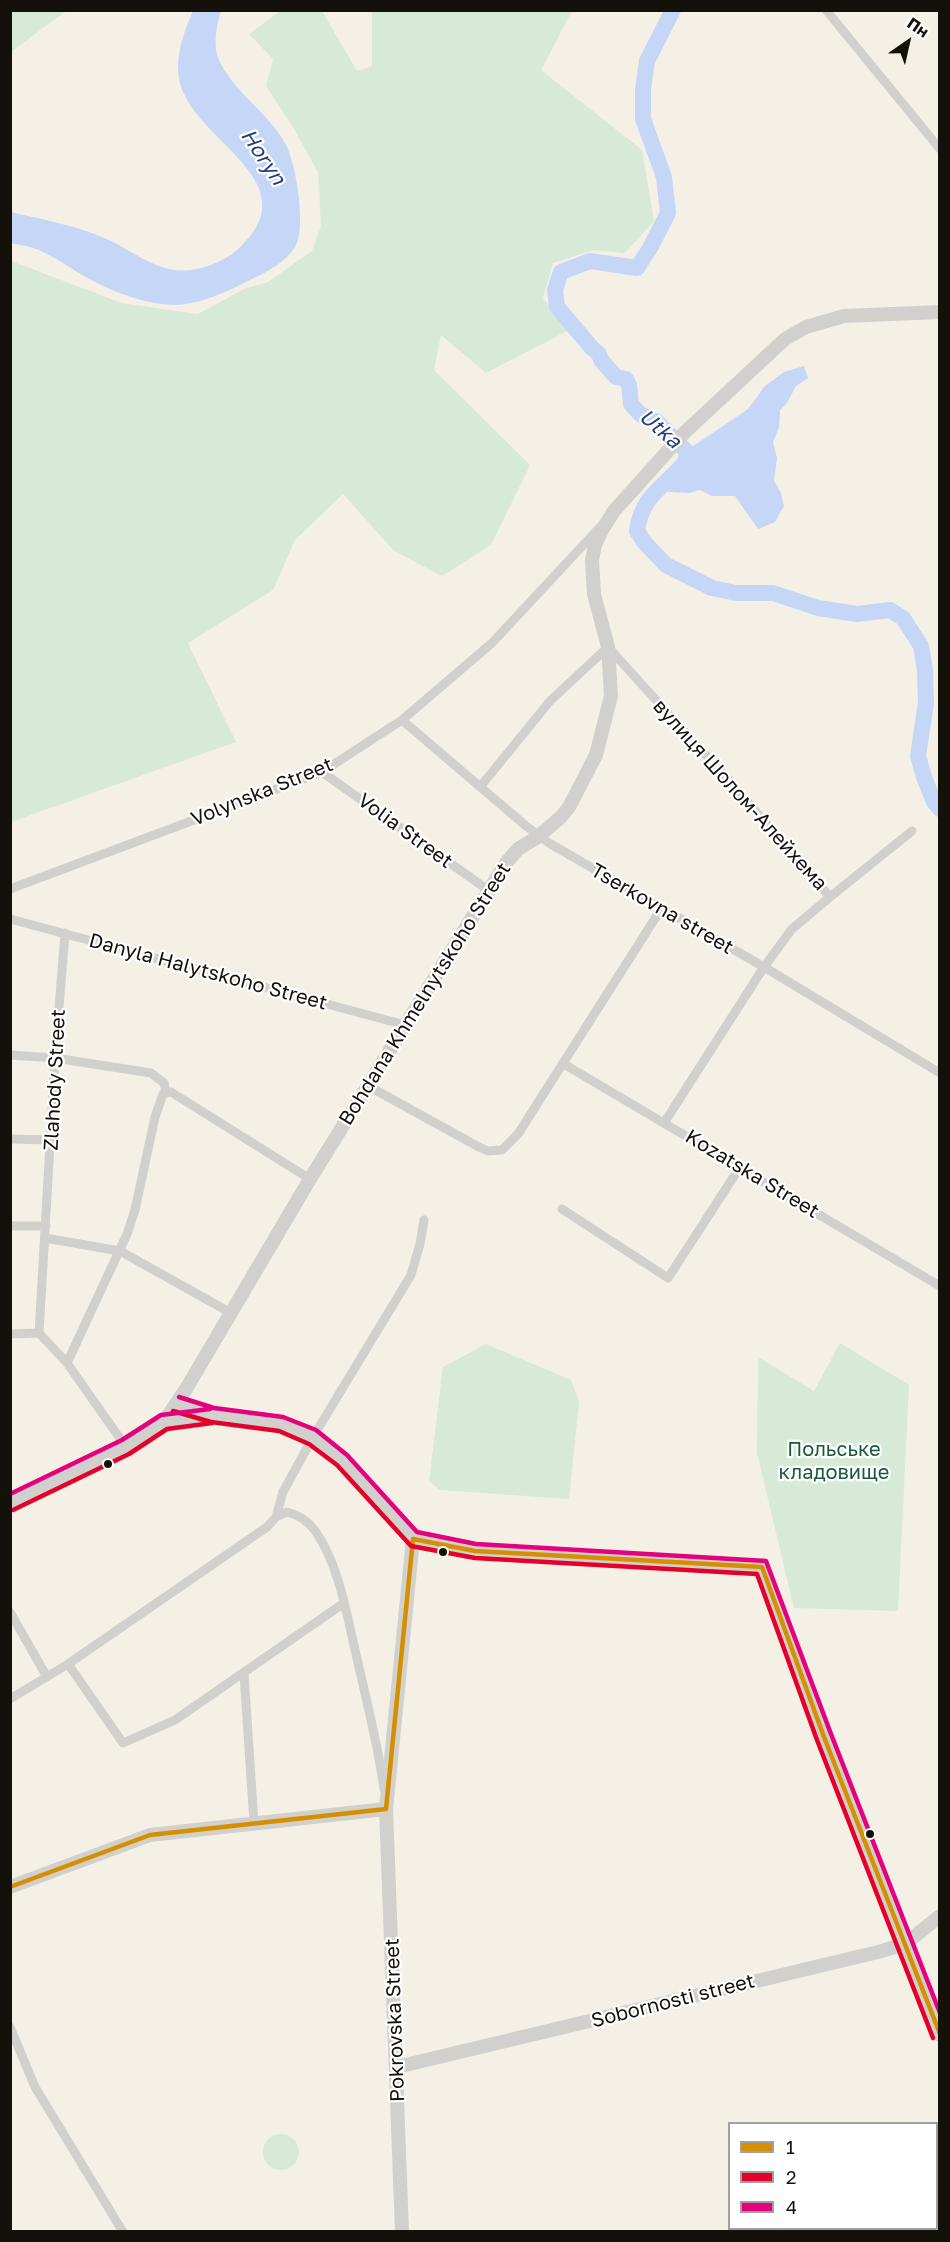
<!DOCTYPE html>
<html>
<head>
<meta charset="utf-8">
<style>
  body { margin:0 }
  #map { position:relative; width:950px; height:2242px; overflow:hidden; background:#f5f0e5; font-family:"Golos Text",sans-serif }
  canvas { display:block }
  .frame { position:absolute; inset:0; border:12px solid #13110a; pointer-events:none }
  .legend { position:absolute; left:728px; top:2122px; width:210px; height:108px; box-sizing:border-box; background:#fff; border:2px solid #a1a09d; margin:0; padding:8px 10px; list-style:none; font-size:18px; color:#13110a }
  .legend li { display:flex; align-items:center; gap:12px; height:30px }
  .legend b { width:30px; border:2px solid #a1a09d }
  .north { position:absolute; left:878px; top:12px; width:60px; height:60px; -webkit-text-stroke:4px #fff; paint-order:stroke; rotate:34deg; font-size:16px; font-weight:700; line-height:24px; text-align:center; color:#13110a }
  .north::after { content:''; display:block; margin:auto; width:21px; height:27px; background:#13110a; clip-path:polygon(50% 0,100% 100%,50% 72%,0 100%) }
</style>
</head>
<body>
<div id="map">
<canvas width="950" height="2242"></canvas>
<div class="frame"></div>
<ul class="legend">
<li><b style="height:8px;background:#d59002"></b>1</li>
<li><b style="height:8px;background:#e4002b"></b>2</li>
<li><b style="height:8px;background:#e5007d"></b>4</li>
</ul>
<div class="north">Пн</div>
</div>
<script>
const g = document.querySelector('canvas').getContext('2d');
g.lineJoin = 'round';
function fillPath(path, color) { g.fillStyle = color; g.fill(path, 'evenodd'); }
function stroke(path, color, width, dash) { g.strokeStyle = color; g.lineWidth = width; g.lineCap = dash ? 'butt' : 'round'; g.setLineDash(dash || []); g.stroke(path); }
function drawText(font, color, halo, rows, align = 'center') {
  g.font = font + ' "Golos Text",sans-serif'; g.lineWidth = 4.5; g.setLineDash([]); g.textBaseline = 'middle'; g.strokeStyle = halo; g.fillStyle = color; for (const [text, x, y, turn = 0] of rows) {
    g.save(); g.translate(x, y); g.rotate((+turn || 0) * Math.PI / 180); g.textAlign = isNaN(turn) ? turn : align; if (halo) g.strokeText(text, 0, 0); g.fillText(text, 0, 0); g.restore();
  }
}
fillPath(new Path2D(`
  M11 10H66V11L11 52Z
  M282 10 322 11 357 71 372 66V11H572L541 70 642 150 654 221 625 253 594 250 553 263 543 298 569 330 486 373 441 335 434 370 530 465 491 545 442 576 394 551 343 494 295 540 273 590 188 643 236 742 11 822V261L122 303 198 314 244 289 268 282 312 251 321 226 318 172 293 127 266 86 273 59 249 34Z
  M840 1343 909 1385 898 1611 794 1608 757 1453 758 1357 814 1391Z
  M486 1344 571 1380 579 1401 569 1499 440 1490 429 1481 443 1367Z
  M263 2152a18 18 0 1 1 36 0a18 18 0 1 1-36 0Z`), '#d6ead7');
fillPath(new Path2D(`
  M193 11H221C216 27 212 48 221 64 237 95 270 114 286 145 296 163 307 230 295 247 285 263 268 271 252 279 224 293 193 309 161 304 132 300 102 287 77 272 63 263 48 253 33 248 26 245 18 245 11 243V212C44 220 80 226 111 241 131 251 151 266 173 270 195 273 221 264 237 250 309 186 208 147 184 94 171 67 182 36 193 11Z
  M804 366 808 378 796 386 787 403 780 410 779 427 773 442 777 458 774 481 781 493 784 506 775 522 758 529 735 496H712L700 490 689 493 669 492 663 476 686 451 748 409 765 386 784 372Z`), '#c6d6f6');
stroke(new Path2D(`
  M673 10 647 61 643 90V119L664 177 668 213 650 248 637 268 590 261 561 272 555 290 557 307 592 348 599 354 601 360 616 377 626 379 629 385 631 404 640 414 657 422 686 451V461C665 487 642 494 637 531L645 543 666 565 712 588 736 593H773L818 608 857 614 890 610 903 618 921 646 925 670 926 703 918 756 924 777 934 802 940 809`), '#c6d6f6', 16);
stroke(new Path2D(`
  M826 10 940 149
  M402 720 526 826 549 843 764 967 940 1073
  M322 772 488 890
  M480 787 550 701 608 647 731 783 830 897 792 929 764 967 664 1123
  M10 889 322 772 402 720 492 643 600 527
  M830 897 912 831
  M10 919 405 1025
  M10 1055 55 1058 151 1073 164 1083 166 1092
  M564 1064 940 1286
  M368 1086 479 1147 488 1151 502 1150 518 1134 661 909
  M10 1139 52 1140
  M562 1209 668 1278 740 1167
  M10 1226H46
  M45 1238 120 1251 231 1313
  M39 1333 67 1363 126 1447
  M10 1334 39 1333 55 1058 65 933
  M67 1363 127 1234 135 1210 155 1117 163 1094 171 1092 310 1179
  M276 1517 287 1512C299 1515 309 1522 316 1532 339 1565 347 1616 356 1654 366 1699 378 1744 384 1789
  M10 1612 47 1677
  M68 1664 123 1743 175 1720 344 1603
  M244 1674 254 1823
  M10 1699 68 1664 267 1527 276 1517 283 1492 313 1437 411 1275 420 1244 424 1220
  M10 2027 35 2087 123 2232`), '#d1d0cd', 9);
stroke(new Path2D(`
  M176 1404 188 1409 213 1415 281 1424 313 1437 342 1460 413 1539 475 1551 762 1567 824 1737 940 2035
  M164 1422 205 1416
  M10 1503 126 1447 151 1431 164 1422 186 1389 310 1179 506 863 518 849 539 836 561 817 569 807 596 755 611 696 608 647 594 594 592 560 595 545 602 530 614 511 684 433 785 339 806 327 844 316 940 312
  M10 1887 150 1835 386 1809
  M397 2067 878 1952 905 1944 940 1916
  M402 2232 386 1809 413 1539`), '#d1d0cd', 14);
stroke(new Path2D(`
  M413 1539 475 1551 762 1567 824 1737 940 2034
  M386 1809 413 1539
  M10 1887 150 1835 386 1809`), '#d59002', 4.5);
stroke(new Path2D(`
  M173 1411 211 1422 279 1431 309 1444 337 1465 411 1546 475 1558 757 1574 817 1740 933 2038
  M13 1510 129 1454 167 1429 212 1423`), '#e4002b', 4.5);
stroke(new Path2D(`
  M179 1397 214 1408 283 1417 316 1430 347 1455 417 1532 476 1544 766 1561 831 1734 940 2013
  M10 1494 122 1440 161 1415 210 1409`), '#e5007d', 4.5);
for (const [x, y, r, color] of [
  [108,1464,5,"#13110a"],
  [443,1552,5,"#13110a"],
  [870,1834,5,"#13110a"]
]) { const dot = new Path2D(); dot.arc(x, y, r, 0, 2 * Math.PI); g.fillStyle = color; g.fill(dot); stroke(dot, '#fff', 2); }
drawText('20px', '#13110a', '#fff', [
  ["Volynska Street",262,792,-22],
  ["вулиця Шолом-Алейхема",740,795,48],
  ["Volia Street",405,831,36],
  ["Tserkovna street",662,909,30],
  ["Danyla Halytskoho Street",208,972,15],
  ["Bohdana Khmelnytskoho Street",425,994,-58],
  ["Zlahody Street",55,1080,-87],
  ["Kozatska Street",752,1174,31],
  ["Sobornosti street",673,2001,-14],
  ["Pokrovska Street",395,2020,-92]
]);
drawText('20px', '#185a39', '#fff', [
  ["Польське",834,1450],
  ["кладовище",834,1473]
]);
drawText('italic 21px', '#243f7a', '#fff', [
  ["Horyn",263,157,56],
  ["Utka",660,429,41]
]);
</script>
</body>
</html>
